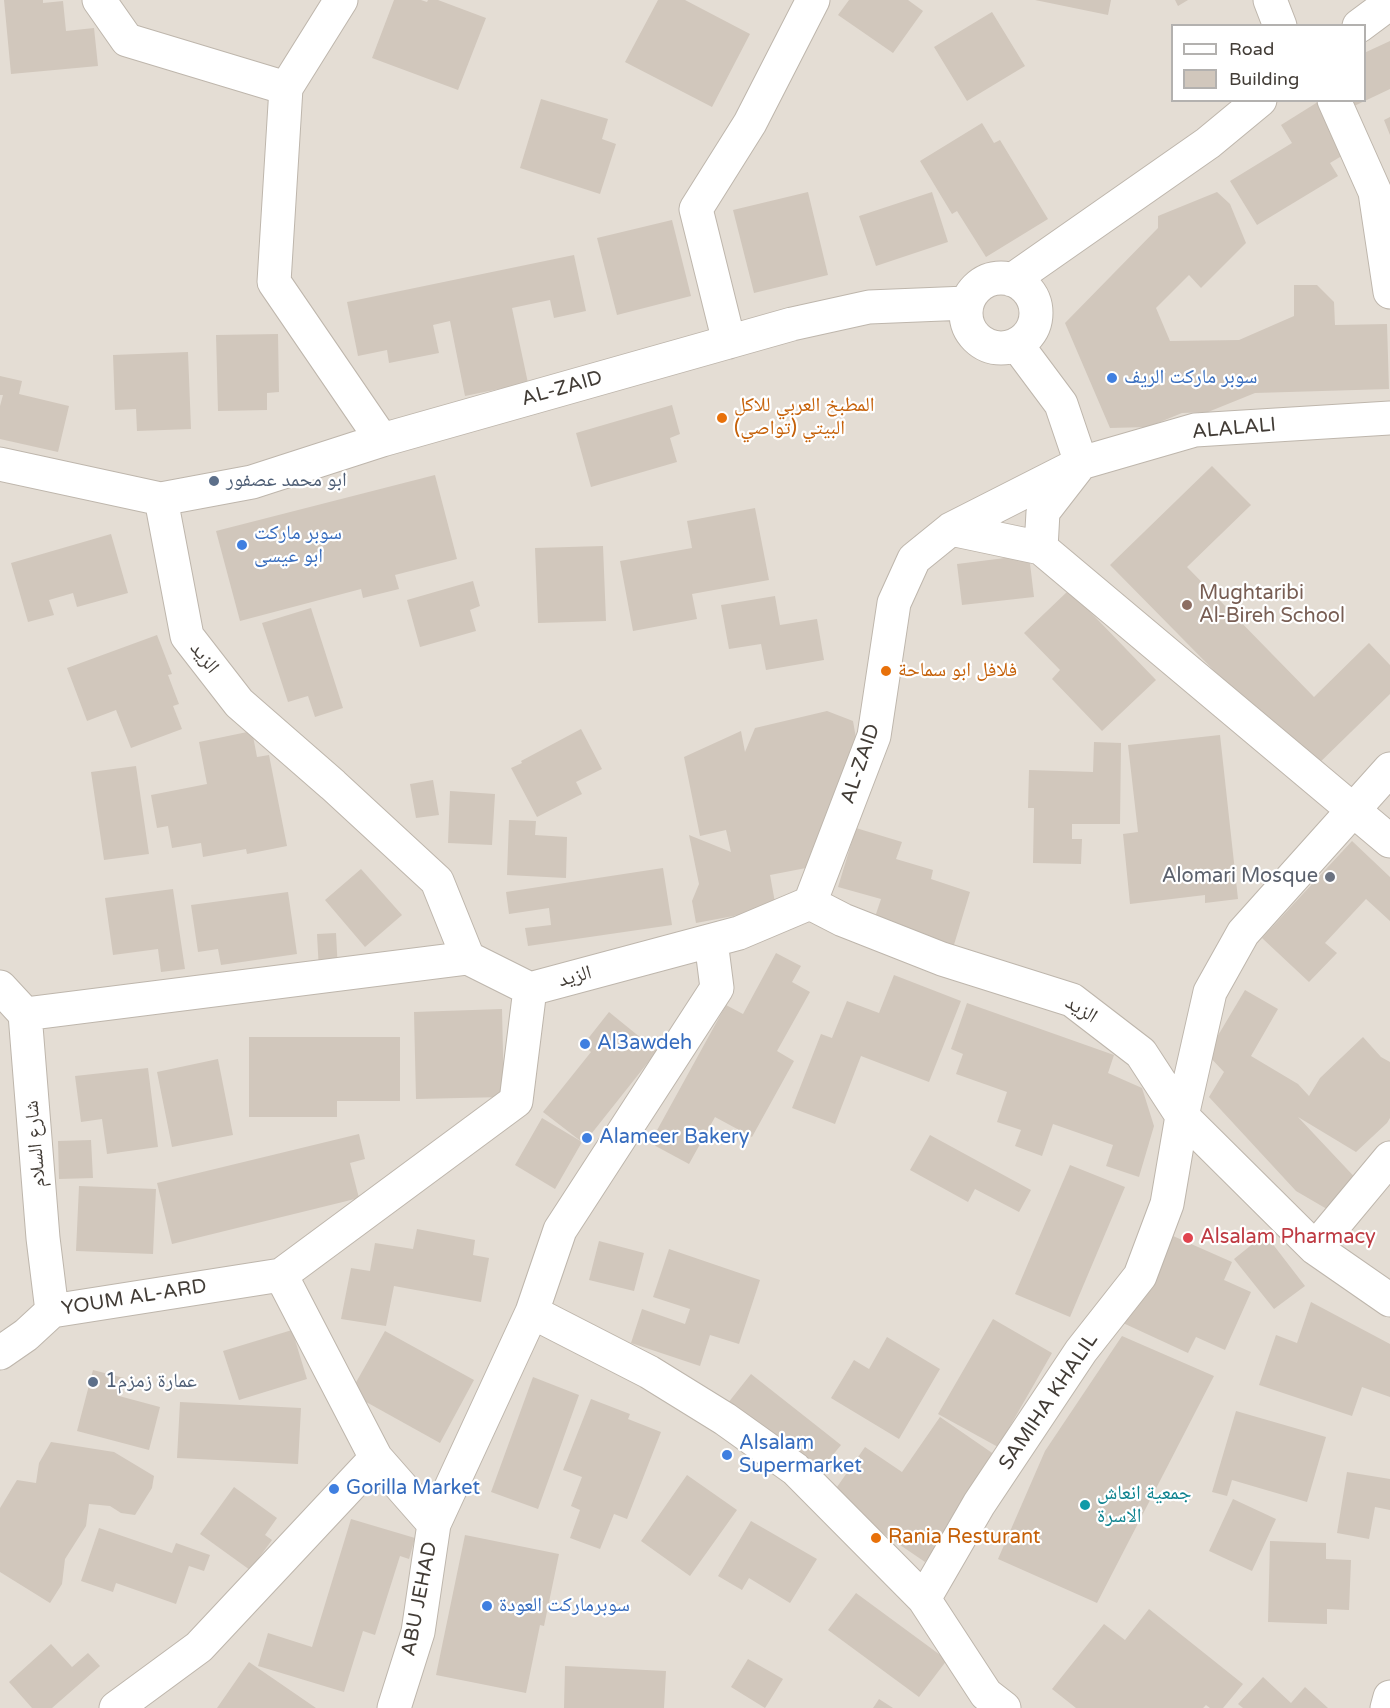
<!DOCTYPE html>
<html>
<head>
<meta charset="utf-8">
<style>
  body { margin:0 }
  #map { position:relative; width:1390px; height:1708px; overflow:hidden; background:#f1ece5; font-family:"Varela Round",sans-serif }
  canvas { display:block }
  .legend { position:absolute; left:1171px; top:24px; width:195px; height:78px; box-sizing:border-box; background:#fff; border:2px solid #b3b1af; margin:0; padding:8px 10px; list-style:none; font-size:18px; color:#423c36 }
  .legend li { display:flex; align-items:center; gap:12px; height:30px }
  .legend b { width:30px; border:2px solid #b3b1af }
</style>
</head>
<body>
<div id="map">
<canvas width="1390" height="1708"></canvas>
<ul class="legend">
<li><b style="height:8px;background:#fff"></b>Road</li>
<li><b style="height:16px;background:#d1c7bc"></b>Building</li>
</ul>
</div>
<script>
const g = document.querySelector('canvas').getContext('2d');
g.lineJoin = 'round';
function fillPath(path, color) { g.fillStyle = color; g.fill(path, 'evenodd'); }
function stroke(path, color, width, dash) { g.strokeStyle = color; g.lineWidth = width; g.lineCap = dash ? 'butt' : 'round'; g.setLineDash(dash || []); g.stroke(path); }
function drawText(font, color, halo, rows, align = 'center') {
  g.font = font + ' "Varela Round","Noto Naskh Arabic",sans-serif'; g.lineWidth = 4.5; g.setLineDash([]); g.textBaseline = 'middle'; g.strokeStyle = halo; g.fillStyle = color; for (const [text, x, y, turn = 0] of rows) {
    g.save(); g.translate(x, y); g.rotate((+turn || 0) * Math.PI / 180); g.textAlign = isNaN(turn) ? turn : align; if (halo) g.strokeText(text, 0, 0); g.fillText(text, 0, 0); g.restore();
  }
}
fillPath(new Path2D(`
  M0 0H1390V1708H0ZM1172 26H1364V100H1172Z`), '#e4ddd4');
fillPath(new Path2D(`
  M4 0H43V3L63 1 66 31 94 28 98 66 11 74Z
  M394 0H421L427 2 428 0H438L486 18 458 90 372 58Z
  M658 0H685L750 34 712 107 625 62Z
  M849 0H908L923 11 893 53 838 15Z
  M1035 0H1111L1108 15Z
  M1175 0H1188L1178 6Z
  M992 12 1025 66 967 101 934 47Z
  M1390 41V89L1352 107 1348 100H1364V53Z
  M541 99 608 119 602 139 616 144 600 194 520 168Z
  M1321 100 1355 148 1330 163 1338 176 1257 225 1230 181 1292 143 1281 125Z
  M1390 117V135L1384 120Z
  M982 123 994 143 1000 140 1048 219 986 257 957 211 952 214 920 161Z
  M808 192 828 275 754 293 733 210Z
  M932 192 948 242 876 266 859 216Z
  M1217 192 1230 204 1246 243 1201 288 1189 275 1156 308 1170 341 1239 340 1294 316V285H1317L1334 302 1335 325 1387 324 1389 389 1255 393 1208 412 1182 413 1148 427 1110 428 1065 323 1158 228V216Z
  M672 220 691 296 617 315 597 238Z
  M574 255 586 311 554 318 550 300 512 308 528 383 465 396 450 321 433 325 439 353 389 363 387 350 358 356 347 302Z
  M278 334 279 392 267 393V410L218 411 216 335Z
  M188 352 191 429 137 431 136 409 115 410 113 355Z
  M0 376 22 381 19 394 69 406 58 452 0 439V406L3 395H0Z
  M672 405 680 434 670 438 677 462 591 487 576 433Z
  M1212 466 1251 505 1187 567 1314 697 1369 643 1390 665V694L1312 770 1110 565Z
  M435 475 457 559 395 575 399 589 363 598 361 589 240 621 216 531Z
  M755 508 769 580 692 594 697 619 633 631 620 561 692 548 687 521Z
  M111 534 128 593 77 607 73 593 49 600 54 615 28 622 11 563Z
  M603 546 606 621 538 623 535 548Z
  M1029 555 1034 597 962 605 957 564Z
  M473 581 480 606 470 610 476 631 420 647 407 600Z
  M1069 590 1156 680 1102 731 1052 679 1060 670 1024 633Z
  M775 596 780 625 817 619 824 660 766 670 761 644 729 649 721 605Z
  M311 608 343 708 315 717 308 696 288 702 262 623Z
  M157 635 172 674 168 675 179 704 173 706 182 729 131 748 116 710 87 721 67 668Z
  M827 711 853 721 859 756 851 757 806 868 770 875 776 908 696 923 692 901 699 884 689 835 731 852 726 830 700 836 684 757 741 731 745 752 755 728Z
  M581 729 602 769 576 782 582 794 537 817 511 768 522 763 521 761Z
  M252 731 257 757 269 755 287 846 247 854 246 849 203 857 201 843 172 848 168 826 157 828 151 795 207 784 199 742Z
  M1220 735 1238 899 1205 903V895L1130 904 1123 834 1138 832 1128 745Z
  M1094 742 1121 743 1120 824H1072V839H1082L1081 864 1033 863 1034 808H1028L1029 770 1093 772Z
  M136 766 149 854 104 860 91 772Z
  M433 780 439 815 416 818 410 784Z
  M450 791 495 794 492 845 448 843Z
  M509 820 536 821 535 835 567 837 566 878 507 875Z
  M856 828 902 842 896 859 933 870 931 879 970 892 953 948 873 923 881 899 838 887Z
  M1352 841 1390 877V921L1366 899 1325 943 1337 953 1309 982 1262 938Z
  M663 868 672 925 528 946 525 928 551 925 549 908 509 914 506 892Z
  M361 869 402 915 365 947 325 900Z
  M173 889 185 969 161 972 158 949 113 955 105 898Z
  M288 892 297 954 221 965 218 949 198 952 191 905Z
  M336 933 338 971H319L317 934Z
  M776 953 801 966 792 982 810 992 777 1051 794 1061 752 1137 715 1117 689 1164 650 1143 726 1005 743 1014Z
  M894 975 961 1001 929 1082 861 1056 835 1124 792 1108 821 1034 832 1038 847 1001 879 1013Z
  M1245 990 1278 1009 1251 1056 1298 1084 1309 1096 1320 1078 1363 1037 1381 1057 1390 1062V1118L1387 1123 1356 1152 1298 1117 1362 1185 1332 1212 1296 1191 1209 1097 1224 1072 1207 1054Z
  M967 1003 1114 1055 1108 1073 1142 1088 1154 1126 1139 1177 1106 1166 1113 1145 1053 1124 1042 1156 1015 1146 1021 1130 997 1122 1007 1092 956 1074 963 1054 951 1049Z
  M502 1009 504 1097 416 1099 414 1012Z
  M609 1012 657 1051 584 1143 582 1142 555 1189 515 1165 542 1118 582 1142 543 1112 591 1052 583 1045Z
  M249 1037H400V1101H337V1117H249Z
  M218 1059 233 1135 172 1147 157 1072Z
  M148 1068 158 1147 107 1154 102 1119 81 1122 75 1076Z
  M359 1134 365 1159 350 1163 359 1198 172 1244 157 1183Z
  M930 1135 1031 1190 1019 1212 975 1189 968 1202 910 1170Z
  M91 1140 93 1178 59 1179 58 1141Z
  M1070 1165 1125 1187 1070 1317 1015 1294Z
  M79 1186 156 1189 153 1254 76 1251Z
  M417 1229 475 1240 473 1255 489 1258 481 1302 394 1286 386 1326 341 1319 351 1268 370 1271 375 1243 413 1249Z
  M1164 1232 1232 1262 1224 1280 1251 1292 1225 1350 1196 1337 1188 1353 1123 1323Z
  M1265 1234 1305 1286 1274 1309 1234 1259Z
  M599 1241 644 1253 634 1291 589 1280Z
  M669 1249 760 1280 739 1344 710 1335 700 1366 631 1343 642 1309 685 1324 690 1309 653 1297Z
  M1311 1302 1390 1344V1397L1362 1387 1352 1416 1259 1385 1276 1335 1297 1343Z
  M993 1319 1052 1353 998 1447 938 1414Z
  M292 1330 307 1379 239 1400 223 1351Z
  M385 1331 474 1380 440 1443 350 1393Z
  M1122 1336 1214 1376 1097 1603 998 1559 1045 1451Z
  M887 1337 940 1369 899 1439 831 1398 854 1360 869 1369Z
  M93 1370 124 1378 119 1396 160 1407 149 1450 77 1431Z
  M751 1374 841 1445 813 1479 724 1408Z
  M533 1377 579 1395 538 1509 491 1492Z
  M591 1399 630 1414 628 1419 661 1432 627 1519 614 1514 600 1549 570 1538 580 1510 571 1506 582 1477 563 1470Z
  M180 1402 301 1408 298 1464 177 1458Z
  M1236 1411 1326 1437 1307 1502 1232 1480 1227 1496 1212 1492Z
  M940 1417 998 1457 925 1562 830 1497 865 1447 902 1472Z
  M51 1442 114 1452 154 1476 152 1488 135 1515 121 1513 110 1506 89 1504 86 1526 65 1559 62 1584 50 1603 0 1572V1508L17 1480 36 1483 39 1463Z
  M1347 1472 1390 1479V1510L1375 1507 1369 1539 1337 1533Z
  M687 1475 737 1510 690 1576 641 1541Z
  M234 1487 277 1518 265 1535 272 1540 250 1570 200 1534Z
  M1233 1499 1276 1519 1252 1571 1209 1551Z
  M351 1519 415 1538 409 1559 400 1556 375 1635 363 1631 344 1692 258 1666 268 1633 312 1647Z
  M751 1521 817 1559 790 1603 749 1578 742 1590 718 1576Z
  M99 1528 172 1553 176 1543 210 1555 204 1571 189 1566 176 1604 116 1583 113 1592 81 1581Z
  M465 1535 559 1554 544 1626 540 1625 526 1693 436 1675Z
  M1270 1541 1326 1543V1559L1351 1560 1349 1610 1327 1609V1624L1268 1622Z
  M856 1593 947 1660 919 1697 828 1630Z
  M1149 1609 1243 1684 1223 1708H1210L1206 1705 1203 1708H1076L1052 1689 1104 1624 1125 1640Z
  M51 1644 72 1667 88 1653 100 1666 52 1708H32L9 1682Z
  M748 1659 783 1679 765 1708 731 1687Z
  M249 1662 316 1708H217Z
  M565 1666 666 1671 664 1708H564Z
  M1263 1677 1291 1703 1305 1687 1328 1708H1243L1238 1704Z
  M879 1699 893 1708H873Z`), '#d1c7bc');
const minor = new Path2D(`
  M99 0 127 40 286 88
  M341 0 286 88 274 282 382 440
  M1270 0 1280 26
  M1359 26 1390 3
  M1334 100 1375 192 1390 292
  M966 313a35 35 0 1 1 70 0a35 35 0 1 1-70 0Z
  M1012 280 1208 143 1260 100
  M729 342 696 209 750 123 813 0
  M0 464 161 499 252 482 382 440 792 324 869 307 967 303
  M161 499 187 636 239 703 333 785 437 881 468 958 530 989 739 933 810 903
  M951 529 1041 548 1390 841
  M1041 548 1043 512 1081 463 1195 430 1390 418
  M810 903 874 736 894 603 914 559 951 529 1081 463 1061 404 1017 345
  M810 903 843 920 942 959 1072 1000 1141 1053 1182 1116
  M0 987 25 1014 43 1238 52 1311
  M25 1014 468 958
  M1182 1116 1210 992 1243 933 1390 769
  M1315 1248 1390 1158
  M281 1275 376 1458 434 1524
  M532 1312 649 1372 725 1419 795 1469 924 1599 986 1694 1004 1708
  M0 1353 26 1335 52 1311 281 1275 516 1101 530 989
  M924 1599 979 1504 1081 1351 1140 1276 1167 1204 1182 1116 1315 1248 1390 1300
  M116 1708 199 1647 376 1458
  M394 1708 418 1632 434 1524 532 1312 560 1230 717 988 711 941
  M1387 1708 1390 1697`);
stroke(minor, '#beb6ac', 35);
stroke(minor, '#fff', 33);
for (const [x, y, r, color] of [
  [1112,378,6,"#3f7fe0"],
  [722,418,6,"#e8710a"],
  [214,481,6,"#5c6f8a"],
  [242,545,6,"#3f7fe0"],
  [1187,605,6,"#8d6e63"],
  [886,671,6,"#e8710a"],
  [1330,877,6,"#6b7280"],
  [585,1044,6,"#3f7fe0"],
  [587,1138,6,"#3f7fe0"],
  [1188,1238,6,"#e0444e"],
  [93,1382,6,"#5c6f8a"],
  [727,1455,6,"#3f7fe0"],
  [334,1489,6,"#3f7fe0"],
  [1085,1505,6,"#0f9aa8"],
  [876,1538,6,"#e8710a"],
  [487,1606,6,"#3f7fe0"]
]) { const dot = new Path2D(); dot.arc(x, y, r, 0, 2 * Math.PI); g.fillStyle = color; g.fill(dot); stroke(dot, '#fff', 2); }
drawText('20px', '#366cbe', '#fff', [
  ["سوبر ماركت الريف",1124,378],
  ["سوبر ماركت",254,534],
  ["ابو عيسی",254,557],
  ["Al3awdeh",597,1044],
  ["Alameer Bakery",599,1138],
  ["Alsalam",739,1444],
  ["Supermarket",739,1467],
  ["Gorilla Market",346,1489],
  ["سوبرماركت العودة",499,1606]
], 'left');
drawText('20px', '#423c36', '#fff', [
  ["AL-ZAID",562,389,-16],
  ["ALALALI",1234,429,-5],
  ["الزيد",204,658,52],
  ["AL-ZAID",861,764,-71],
  ["الزيد",575,977,-15],
  ["الزيد",1081,1010,32],
  ["شارع السلام",36,1144,-95],
  ["YOUM AL-ARD",134,1298,-9],
  ["SAMIHA KHALIL",1049,1402,-56],
  ["ABU JEHAD",420,1599,-79]
]);
drawText('20px', '#c56008', '#fff', [
  ["المطبخ العربي للاكل",734,406],
  ["البيتي (تواصي)",734,429],
  ["فلافل ابو سماحة",898,671],
  ["Rania Resturant",888,1538]
], 'left');
drawText('20px', '#4e5e75', '#fff', [
  ["ابو محمد عصفور",226,481],
  ["عمارة زمزم1",105,1382]
], 'left');
drawText('20px', '#785e54', '#fff', [
  ["Mughtaribi",1199,594],
  ["Al-Bireh School",1199,617]
], 'left');
drawText('20px', '#5b616d', '#fff', [
  ["Alomari Mosque",1318,877]
], 'right');
drawText('20px', '#be3a42', '#fff', [
  ["Alsalam Pharmacy",1200,1238]
], 'left');
drawText('20px', '#0d838f', '#fff', [
  ["جمعية انعاش",1097,1494],
  ["الاسرة",1097,1517]
], 'left');
</script>
</body>
</html>
